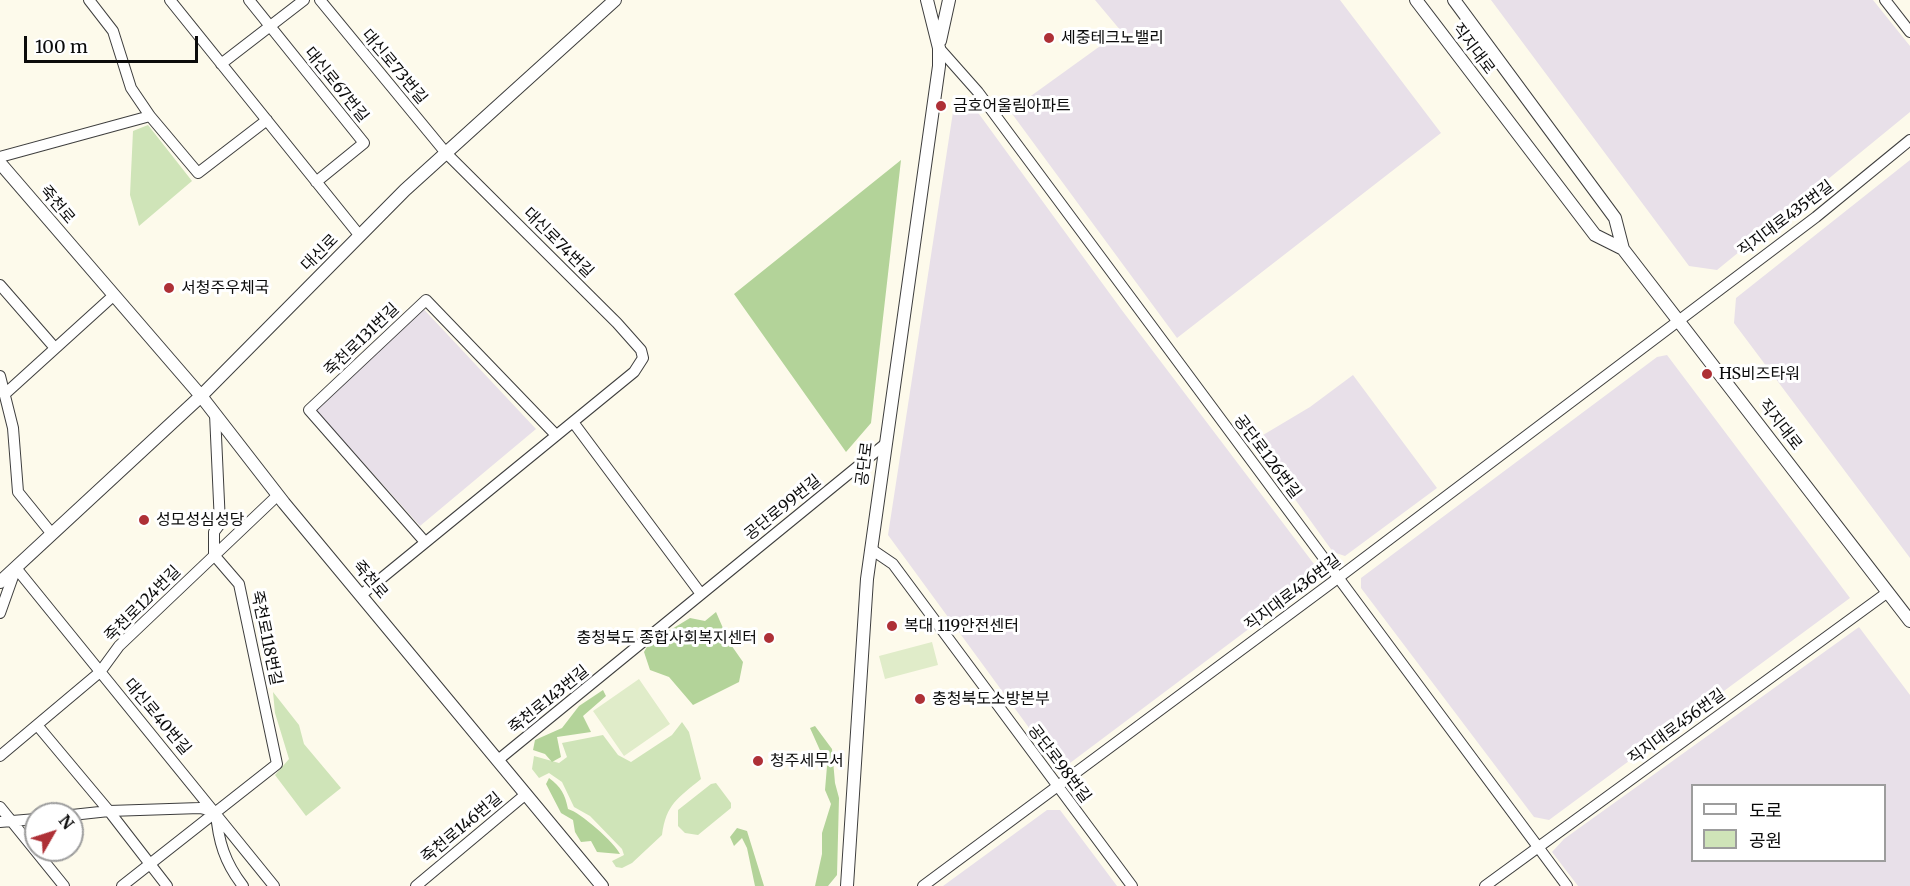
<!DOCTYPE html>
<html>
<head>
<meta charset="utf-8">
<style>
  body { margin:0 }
  #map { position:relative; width:1910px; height:886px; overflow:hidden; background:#fdfaeb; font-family:Merriweather,"Noto Sans KR",serif }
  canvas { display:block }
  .legend { position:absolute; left:1691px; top:784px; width:195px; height:78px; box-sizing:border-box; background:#fff; border:2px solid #9d9d9d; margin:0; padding:8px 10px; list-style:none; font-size:18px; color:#0b0b0b }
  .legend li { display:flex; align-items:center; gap:12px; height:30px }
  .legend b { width:30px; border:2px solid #9d9d9d }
  .north { position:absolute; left:24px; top:802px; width:60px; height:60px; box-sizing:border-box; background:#fff; border:2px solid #9d9d9d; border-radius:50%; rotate:51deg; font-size:16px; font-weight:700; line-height:24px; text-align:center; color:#0b0b0b }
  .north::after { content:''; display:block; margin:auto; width:21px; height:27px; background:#ae3036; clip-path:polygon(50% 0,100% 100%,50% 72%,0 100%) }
  .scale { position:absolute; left:24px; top:36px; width:174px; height:27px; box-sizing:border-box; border:3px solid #0b0b0b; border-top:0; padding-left:8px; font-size:18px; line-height:21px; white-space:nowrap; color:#0b0b0b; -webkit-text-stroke:4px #fff; paint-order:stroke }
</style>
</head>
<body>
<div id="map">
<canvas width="1910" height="886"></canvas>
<ul class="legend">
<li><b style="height:8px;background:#fff"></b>도로</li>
<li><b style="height:16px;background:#cfe4b8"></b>공원</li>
</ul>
<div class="north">N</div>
<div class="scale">100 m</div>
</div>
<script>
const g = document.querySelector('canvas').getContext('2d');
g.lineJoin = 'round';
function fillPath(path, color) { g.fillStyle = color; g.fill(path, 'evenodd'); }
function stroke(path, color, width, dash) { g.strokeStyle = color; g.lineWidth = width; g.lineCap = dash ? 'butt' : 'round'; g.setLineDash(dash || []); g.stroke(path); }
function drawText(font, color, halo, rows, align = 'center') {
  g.font = font + ' Merriweather,"Noto Sans KR",serif'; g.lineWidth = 6; g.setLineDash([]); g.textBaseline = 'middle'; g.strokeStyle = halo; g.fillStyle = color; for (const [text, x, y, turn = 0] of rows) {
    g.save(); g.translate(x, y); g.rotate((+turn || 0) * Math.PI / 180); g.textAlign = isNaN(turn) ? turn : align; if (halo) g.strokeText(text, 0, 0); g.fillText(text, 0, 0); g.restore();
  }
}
fillPath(new Path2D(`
  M1095 0H1340L1441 133 1177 338 1010 111 1121 31Z
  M1491 0H1873L1910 46V112L1717 270 1689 266Z
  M971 103 1121 309 1317 568 1318 577 1066 766 1054 762 888 535 953 112Z
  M1910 160V558L1734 323 1736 298Z
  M417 302 536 429 420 526 314 408Z
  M1667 355 1850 598 1549 820 1534 817 1361 588V578L1657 357Z
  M1353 375 1437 488 1345 556 1333 552 1253 441 1310 407Z
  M1859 627 1910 695V886H1578L1552 852 1564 839ZM1692 786H1884V860H1692Z
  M1047 810H1060L1117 886H943Z`), '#e8e0e9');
fillPath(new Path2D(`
  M148 125 192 181 139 226 130 195 133 131Z
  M273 692 299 725 304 744 341 788 306 816 275 775 289 759 275 713Z
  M682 722 689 732 701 779C678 798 666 804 662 835L632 863 622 868 616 867 612 861 624 855 622 849 590 816 574 807 562 782 549 773 539 778 532 769 534 756 559 763 567 757 562 743 603 735 618 755 631 762 672 735Z
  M716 783 731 803V808L698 835 685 833 678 826V810L711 784Z`), '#cfe4b8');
fillPath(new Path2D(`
  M901 160 871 423 846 452 734 294Z
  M716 612 729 642 743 662 739 682 693 705 669 677 650 670 644 652 649 643 690 618 705 621Z
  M603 690 606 696 583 716 591 732 557 737 561 757 552 762 545 754 533 750 535 740 562 728 579 706Z
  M815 726 832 749 835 783 839 798 837 875 828 886H815L822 854V833L831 804 825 790 827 766 810 728Z
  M549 778C561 787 565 794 568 809 580 812 615 843 620 854L597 852 591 841 581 842 575 832 573 820 561 813 546 784Z
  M737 828 747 831 764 886H755L747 848 742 838 734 846 730 837Z`), '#b3d399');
fillPath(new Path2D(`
  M932 642 938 665 885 679 879 656Z
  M639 679 670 724 624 756 593 711Z`), '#e0ecc9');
const minor = new Path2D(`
  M89 0 113 31 131 88 150 116 198 173 267 120
  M170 0 360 236
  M249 0 364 143 316 182
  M320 0 446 153 617 323 641 350 643 358 634 372 361 595
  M1885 0 1910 32
  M939 48 978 92 1567 886
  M221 64 304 0
  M0 157 150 116
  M0 285 55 348
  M0 376 13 428 18 492 52 534
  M6 393 113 296
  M573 422 701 594
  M425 542 309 410 426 300 556 435
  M871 549 893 564 1132 886
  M16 568 274 886
  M0 613 16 568
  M37 725 109 811 72 815
  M0 756 100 672 119 646 278 495
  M498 760 884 445
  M0 807 64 886
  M109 811 200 808 216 812C218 841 225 863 243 886
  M109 811 167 886
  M0 822 36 819
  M122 886 277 764 239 584 214 555V532L220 524 215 414
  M416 886 526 794
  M923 886 1338 578 1816 217 1910 140
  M1485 886 1888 592`);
const tertiary = new Path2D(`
  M1416 0 1595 235 1623 249
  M1454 0 1615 218 1623 249 1910 621
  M940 41 949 0
  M0 163 201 396 284 503 602 886
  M0 582 201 396 405 190 615 0
  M847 886 867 579 939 66V48L927 0`);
stroke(minor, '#3e3e3e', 12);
stroke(tertiary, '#3e3e3e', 14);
stroke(minor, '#fff', 10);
stroke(tertiary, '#fff', 12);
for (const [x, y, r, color] of [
  [1049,38,6,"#ae3036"],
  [941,106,6,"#ae3036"],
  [169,288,6,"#ae3036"],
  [1707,374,6,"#ae3036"],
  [144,520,6,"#ae3036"],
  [892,626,6,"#ae3036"],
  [769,638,6,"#ae3036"],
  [920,699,6,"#ae3036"],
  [758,761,6,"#ae3036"]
]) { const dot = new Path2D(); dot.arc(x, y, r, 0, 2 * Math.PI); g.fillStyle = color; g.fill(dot); stroke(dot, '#fff', 2); }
drawText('16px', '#0b0b0b', '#fff', [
  ["세중테크노밸리",1061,38],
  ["금호어울림아파트",953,106],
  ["서청주우체국",181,288],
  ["HS비즈타워",1719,374],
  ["성모성심성당",156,520],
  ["복대 119안전센터",904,626],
  ["충청북도 종합사회복지센터",757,638,"right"],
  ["충청북도소방본부",932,699],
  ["청주세무서",770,761]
], 'left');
drawText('16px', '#0b0b0b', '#fff', [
  ["직지대로",1473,49,53],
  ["대신로73번길",394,67,50],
  ["대신로67번길",336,85,51],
  ["죽천로",57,205,50],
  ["직지대로435번길",1786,219,-37],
  ["대신로74번길",558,243,45],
  ["대신로",320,253,-45],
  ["죽천로131번길",362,340,-44],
  ["직지대로",1780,425,52],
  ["공단로126번길",1267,457,53],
  ["공단로",865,464,-83],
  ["공단로99번길",783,508,-39],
  ["죽천로",370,580,50],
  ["직지대로436번길",1293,593,-37],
  ["죽천로124번길",143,604,-45],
  ["죽천로118번길",266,638,78],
  ["죽천로143번길",549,700,-39],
  ["대신로40번길",157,717,50],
  ["직지대로456번길",1677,727,-36],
  ["공단로98번길",1059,764,53],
  ["죽천로146번길",462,828,-40]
]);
</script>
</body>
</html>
